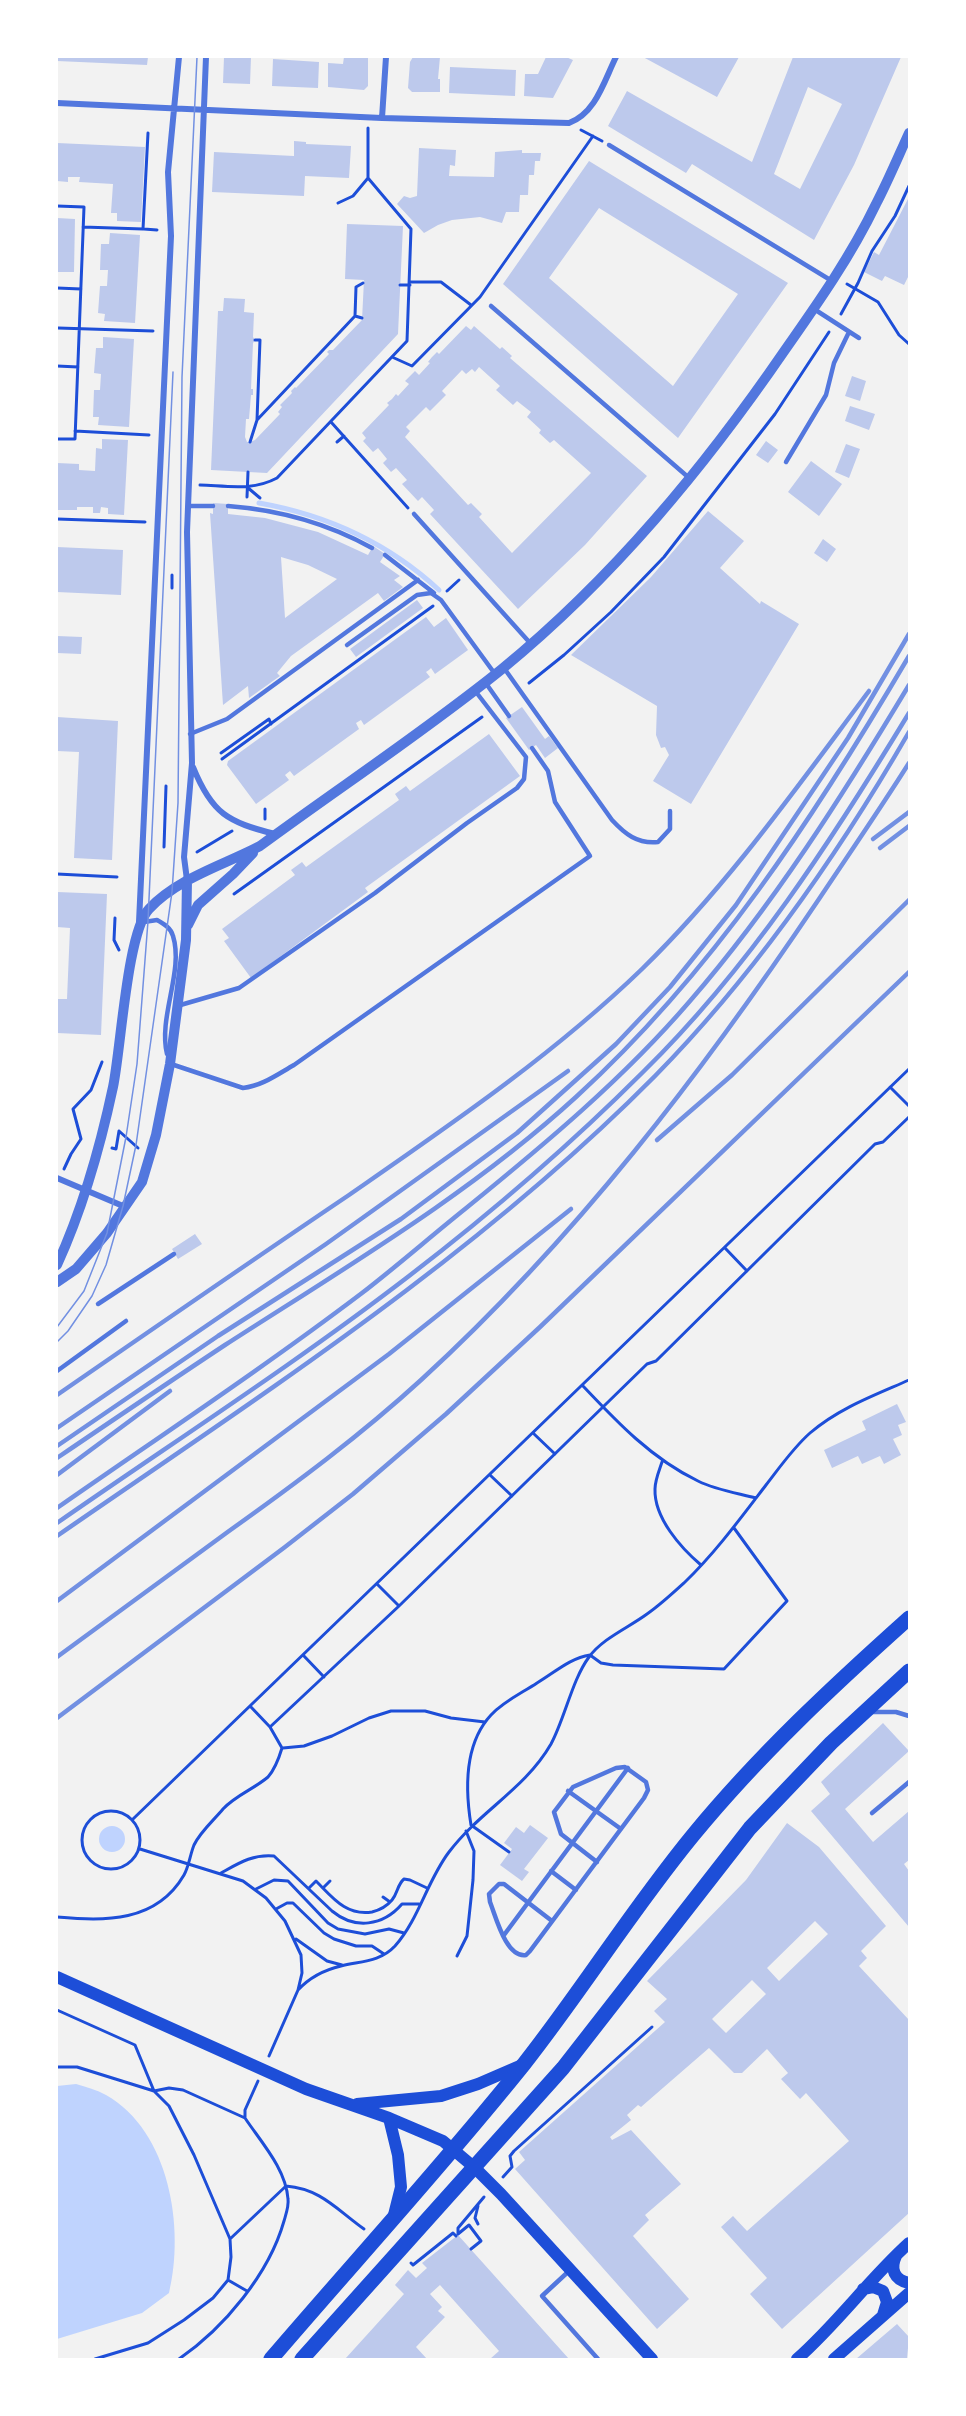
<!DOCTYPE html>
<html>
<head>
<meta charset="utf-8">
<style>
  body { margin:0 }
  #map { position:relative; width:966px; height:2416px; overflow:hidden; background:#f2f2f2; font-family:"Nunito Sans",sans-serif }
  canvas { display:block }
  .frame { position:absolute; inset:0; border:58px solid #fff; pointer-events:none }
</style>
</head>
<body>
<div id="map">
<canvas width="966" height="2416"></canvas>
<div class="frame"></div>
</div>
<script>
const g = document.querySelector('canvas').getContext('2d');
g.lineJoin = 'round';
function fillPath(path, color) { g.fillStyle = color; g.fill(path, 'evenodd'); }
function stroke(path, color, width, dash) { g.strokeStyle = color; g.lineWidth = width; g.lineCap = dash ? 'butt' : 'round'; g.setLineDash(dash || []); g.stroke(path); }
fillPath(new Path2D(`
  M99 1839a13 13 0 1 1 26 0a13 13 0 1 1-26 0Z
  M76 2084C86 2087 97 2090 106 2095 170 2131 185 2229 169 2293L142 2313 57 2339V2086Z`), '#bfd3fe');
stroke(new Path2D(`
  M259 503C327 515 388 543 439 590`), '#bfd3fe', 5);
fillPath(new Path2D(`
  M57 57H148L147 65 57 61Z
  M224 57H251L250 84 223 83Z
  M344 57H368V86L364 90 328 87V63L343 64Z
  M413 57H440L438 79H440V92H412L408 88 410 62Z
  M546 57H566L573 60 553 98 524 96 525 74H538Z
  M643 57H739L717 97Z
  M793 57H901L854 165 814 240 692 164 686 173 608 126 627 91 752 162ZM808 87 842 104 800 189 774 174Z
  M273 59 319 62 318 88 272 86Z
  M450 67 516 70 515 96 449 93Z
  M294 141 306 142V144L351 146 349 178 305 176 304 196 212 192 214 152 294 156Z
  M57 143 145 147 141 222 117 221V213H111L113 184 79 182 80 177H68V182L57 181Z
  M419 148 456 150 455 166 450 165 449 176 494 177 495 152 522 150V153H541L540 161H535L534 175H529L528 195H520L519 212H506L502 223 480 217 452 220 438 225 424 233 397 204 404 196 410 198 417 196Z
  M589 161 788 283 678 438 503 284ZM599 208 738 294 673 386 549 278Z
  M909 197V275L904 285 885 276 882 281 864 272 874 252 879 255Z
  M57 218 75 219 74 272H57Z
  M347 224 403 226 398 334 267 473 211 470 218 311H223L224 298 245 299 244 312 254 313 253 337 255 340 253 343 251 389H253V395H251L249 419H246L245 437 247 442H250L255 440 280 414 278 412 282 407 280 405 292 393 291 391 295 387 296 388 329 354 327 352 329 350H333L362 320 364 280 345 279Z
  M110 233 140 235 135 323 104 321 105 314 98 313 100 286H107L108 270H100L101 244H109Z
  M466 326 471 330 474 326 500 349 502 347 512 356 510 358 647 476 585 545 518 609 430 514 434 510 422 497 418 501 402 484 407 480 396 468 391 472 383 463 387 459 378 448 373 452 363 441 366 438 362 433 389 405 387 403 392 399 396 394 398 396 409 384 405 381 415 371 419 375 430 363 428 362 432 357 437 352 439 354ZM479 367 500 386 496 390 513 405 517 401 531 412 527 417 541 430 539 433 550 443 554 440 591 473 512 553 479 517 482 514 471 503 468 505 405 437 410 431 406 427 426 407 430 411 446 395 442 391 462 370 466 374 472 369 475 372Z
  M103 337 134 339 129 427 98 425 99 417H93L94 390H100L101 374 94 373 96 348H103Z
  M852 376 866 381 860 401 845 396Z
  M850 406 875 414 869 430 845 421Z
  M102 439 128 440 124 515 108 514V508L101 507 100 513H93V507H77V510H57V463L79 464V470L95 471 96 448 102 449Z
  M766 441 778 450 768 463 756 455Z
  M846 444 860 449 849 478 835 472Z
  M811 461 842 484 819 516 788 492Z
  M213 503 228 504V514L265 518 318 532 368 555 373 546 385 554 380 562 400 576 394 580 403 587 384 601 378 593 291 656 277 673 280 676 249 698 248 686 223 705 210 513 213 514ZM281 557 308 565 337 579 285 618Z
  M708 511 744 541 720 568 760 604 761 601 799 624 691 804 653 781 669 755 665 747 661 748 656 735 657 706 571 655 651 577Z
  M823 539 836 549 827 562 814 553Z
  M57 547 123 550 121 595 57 592Z
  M417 600 423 608 356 657 350 649Z
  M426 617 434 627 446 618 468 650 435 674 431 668 429 670 426 672 430 677 364 725 361 720 356 723 359 729 294 776 290 771 285 775 289 780 256 804 227 765 228 761Z
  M57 636 82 637 81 654 57 653Z
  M522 707 545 739 549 736 558 748 545 758 536 745 529 750 506 718Z
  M57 717 118 721 112 860 74 858 79 752 57 751Z
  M489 734 520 776 365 888 368 892 251 978 224 941 229 938 222 929 295 875 291 870 302 862 306 867 399 800 395 794 406 786 410 791Z
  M57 892 107 894 101 1035 57 1033V999H67L70 928 57 927Z
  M195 1234 202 1244 178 1259 172 1249Z
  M897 1404 906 1422 898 1425 902 1435 893 1439 901 1455 884 1464 880 1456 862 1464 858 1456 832 1468 824 1450 866 1430 862 1421Z
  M883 1723 909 1751 845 1809 873 1842 909 1811V1860L904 1864 909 1871V1927L811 1811 830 1794 821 1782Z
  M787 1823 819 1847 886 1926 861 1951 867 1958 859 1966 909 2020V2213L782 2329 750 2294 767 2278 721 2227 733 2216 747 2231 849 2141 806 2093 800 2099 781 2079 788 2073 767 2049 742 2073H734L709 2048 641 2107 638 2105 627 2115 631 2120 610 2137 612 2140 631 2130 681 2184 645 2215 649 2220 633 2236 689 2299 657 2329 515 2169 525 2160 519 2152 665 2022 654 2011 667 1999 647 1981 746 1880ZM815 1921 828 1934 779 1981 767 1968ZM752 1980 766 1994 726 2033 712 2019Z
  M530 1825 548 1838 524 1869 529 1872 522 1881 500 1865 512 1849 504 1843 516 1827 524 1833Z
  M458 2235 569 2359H490L499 2351 440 2285 430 2294 442 2307 438 2311 445 2317 416 2347 427 2359H345L404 2294 395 2285 408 2270 416 2278 427 2268 422 2263Z
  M897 2324 909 2337 907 2359H856Z`), '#bdc9ec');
stroke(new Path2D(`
  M581 130 602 141
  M338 203 353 196 368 178
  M57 206 84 207 75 439H57
  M83 227 143 229 148 133
  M144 229 157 230
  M410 282H441L471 305
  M847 284 878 302 899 335 909 344
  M400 285H410
  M57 288 81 289
  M841 314 858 283 872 251 895 216 909 186
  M355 316 362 318
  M58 328 153 331
  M392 357 412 366 480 297 593 136
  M57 366 78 367
  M257 420 355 316 356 287 363 283
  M331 422 408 508
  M75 431 149 435
  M250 442 257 420 260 340H255
  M337 442 344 436
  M200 485C228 486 253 491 277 478L407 341 411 229 368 178V128
  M247 487 260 498
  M247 497 248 472
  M57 519 145 522
  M172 588V575
  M447 591 459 580
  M529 683 564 655 611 612 664 557 775 414 829 332
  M221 753 269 719 271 724
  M222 759 433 606
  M265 819V809
  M164 847 166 786
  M197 852 232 831
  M57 874 117 877
  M234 894 482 717
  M115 918 114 940 119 950
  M890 1087 909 1106
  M119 1131 138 1148
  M112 1148 116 1149 119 1131
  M64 1169 71 1154 81 1139 73 1109 91 1090 102 1062
  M725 1248 747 1271
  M583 1386C617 1422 652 1459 698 1481 716 1490 737 1493 756 1498
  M533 1433 555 1454
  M662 1462C659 1471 655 1480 655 1489 654 1518 681 1548 701 1565
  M490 1475 512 1496
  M377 1584 399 1606
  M303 1655 324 1677
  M250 1706 270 1727 282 1748
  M270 1727 399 1606 647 1364 656 1361 875 1144 883 1142 909 1117
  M283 1748 304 1746 332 1736 369 1718 391 1711H425L451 1718 485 1722
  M82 1840a29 29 0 1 1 58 0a29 29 0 1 1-58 0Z
  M133 1819 909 1069
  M140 1849 243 1881 266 1898 285 1921 301 1955 302 1973 298 1990 269 2056
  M509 1852 471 1825C465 1788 464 1744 491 1715 504 1701 522 1693 537 1683 554 1673 570 1658 590 1655L601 1663 613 1665 724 1669 787 1601 734 1528
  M221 1873C239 1863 253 1854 274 1856L332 1911C355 1930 383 1926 402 1904H419
  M309 1888 316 1881C333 1898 346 1916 372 1912 380 1910 387 1906 392 1900 398 1893 397 1885 404 1879L410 1880 427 1888
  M323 1888 330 1881
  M256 1889 274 1880 288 1881 328 1923 338 1929 365 1934 389 1929 404 1933
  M383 1897 390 1902
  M276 1909 287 1903H293L324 1933 334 1939 356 1946H372L384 1954
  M57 1917C105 1921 156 1923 184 1875 189 1866 190 1855 194 1845 200 1832 214 1820 223 1809 236 1795 254 1789 268 1777 275 1769 279 1758 282 1748
  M296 1939 327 1961 342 1965
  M457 1956 467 1936 473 1880 474 1851 466 1831
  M298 1990C310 1977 324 1970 341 1966 361 1961 380 1962 395 1946 419 1919 427 1881 449 1852 480 1811 525 1789 551 1744 565 1718 572 1680 589 1657 603 1638 628 1628 647 1614 660 1605 673 1593 685 1582 715 1553 740 1519 766 1485 780 1467 793 1448 810 1433 839 1408 875 1395 909 1380
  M57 2010 135 2045 154 2091 169 2106 194 2155 230 2239 231 2257 228 2280 213 2298 184 2320 148 2343 95 2359
  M57 2067H77L154 2091 169 2088 183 2090 245 2118
  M503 2177 512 2167 510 2156 514 2151 652 2027
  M478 2224 475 2218 478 2206
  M458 2234V2228L484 2197
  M458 2234 469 2225 481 2241 471 2249
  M230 2239 286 2186C321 2189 336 2209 364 2229
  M411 2263 413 2265 453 2233 456 2236
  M228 2280 247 2291
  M179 2359C224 2328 269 2274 284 2221 286 2214 289 2206 288 2199 286 2169 261 2142 245 2118V2110L258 2081`), '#1d4ed8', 3);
stroke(new Path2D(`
  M609 145 832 281
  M491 306 688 477
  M814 309 859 338
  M786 462 826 395 834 363 849 332
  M188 506H213
  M228 506C280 510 327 523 372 548
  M414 514 531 644
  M385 555 434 593
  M347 645 417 595 431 593 441 600 495 674
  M504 668 612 820C625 834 637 844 658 842L670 829V811
  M485 682 509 716
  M190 734 227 719 418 580
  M144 922 157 920C164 924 171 928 173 936 184 971 158 1017 167 1054
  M177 1006 239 988 375 893 467 823 517 788 524 779 526 757 476 692
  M171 1064 243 1088C262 1086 278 1074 294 1065L590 856 555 802 548 771 532 748
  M98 1304 174 1254
  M57 1371 126 1321
  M872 1712H896L909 1716
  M568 1791 621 1829
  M872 1813 909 1782
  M551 1871 576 1890
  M552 1921 504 1884H499L489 1894 490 1902C496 1917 506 1958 526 1955L530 1951C568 1900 606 1849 644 1798L648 1790 646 1782 625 1767 616 1768 573 1787 554 1812 561 1834 597 1862
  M504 1935 628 1768
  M569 2271 542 2296 598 2359`), '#5277de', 4.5);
stroke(new Path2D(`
  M57 103 382 118 569 123C596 113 604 81 616 57
  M382 118 386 57
  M193 767C212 814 228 822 275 834
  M187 880 184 857 192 763 187 532 206 57
  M139 922 168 300 171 236 168 172 179 57
  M57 1178 123 1206`), '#5277de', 6);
stroke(new Path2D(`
  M188 925 198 905 233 874 253 853
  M57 1265C83 1208 100 1148 113 1087 121 1049 127 932 149 909 178 878 224 865 260 846 340 787 424 732 502 669 613 578 704 468 785 350 818 303 851 256 876 204 888 181 898 157 909 133
  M57 1282 76 1269 107 1233 142 1182 156 1135 170 1064 186 940 187 880`), '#5277de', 10);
stroke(new Path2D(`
  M57 1977 306 2089 389 2118 443 2141 475 2168 501 2194 652 2359
  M357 2104 441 2096 478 2084 522 2065
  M389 2118 398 2155 401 2187 394 2215
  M896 2256C890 2269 894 2280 909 2283
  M863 2289 873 2287 883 2291 887 2302 883 2315
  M797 2359C838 2323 869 2279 909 2243
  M834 2359 909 2293`), '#1d4ed8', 12);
stroke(new Path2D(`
  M271 2359C355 2261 443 2165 524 2064 583 1989 633 1908 694 1834 759 1755 833 1686 909 1618
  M302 2359 563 2068 750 1828 831 1743 909 1671`), '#1d4ed8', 15);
stroke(new Path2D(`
  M57 1327 84 1291 107 1233 126 1137 137 1064 148 921 173 372
  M57 1342 68 1331 92 1296 106 1265 123 1206 136 1145 172 892 178 803 182 377 197 57`), '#7290e2', 1.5);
stroke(new Path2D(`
  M873 839 909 812
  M880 848 909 826
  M657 1140 732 1075 909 900
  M57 1395C154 1328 251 1261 349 1195 450 1125 553 1055 642 969 728 885 797 787 869 691
  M57 1428 326 1244 568 1071
  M57 1446 218 1336 401 1219 517 1133 616 1044 670 987 736 905 848 738 909 634
  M57 1458C113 1420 169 1382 225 1345 346 1267 470 1194 576 1097 714 971 815 816 909 656
  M57 1475 170 1391
  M57 1508C159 1437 263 1368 362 1293 397 1266 430 1237 465 1209 545 1144 623 1079 690 1001 774 904 843 795 909 685
  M57 1523C175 1441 296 1363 409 1276 491 1213 570 1145 643 1072 750 967 832 840 909 713
  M57 1536C264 1393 477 1256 655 1076 755 974 838 855 909 732
  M57 1601 389 1354 571 1209
  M57 1657C114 1615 172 1573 229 1531 295 1484 361 1435 421 1380 576 1238 702 1073 819 899 849 854 880 809 909 763
  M57 1718 285 1547 353 1494 446 1414 540 1327 909 972`), '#7290e2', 4.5);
</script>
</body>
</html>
